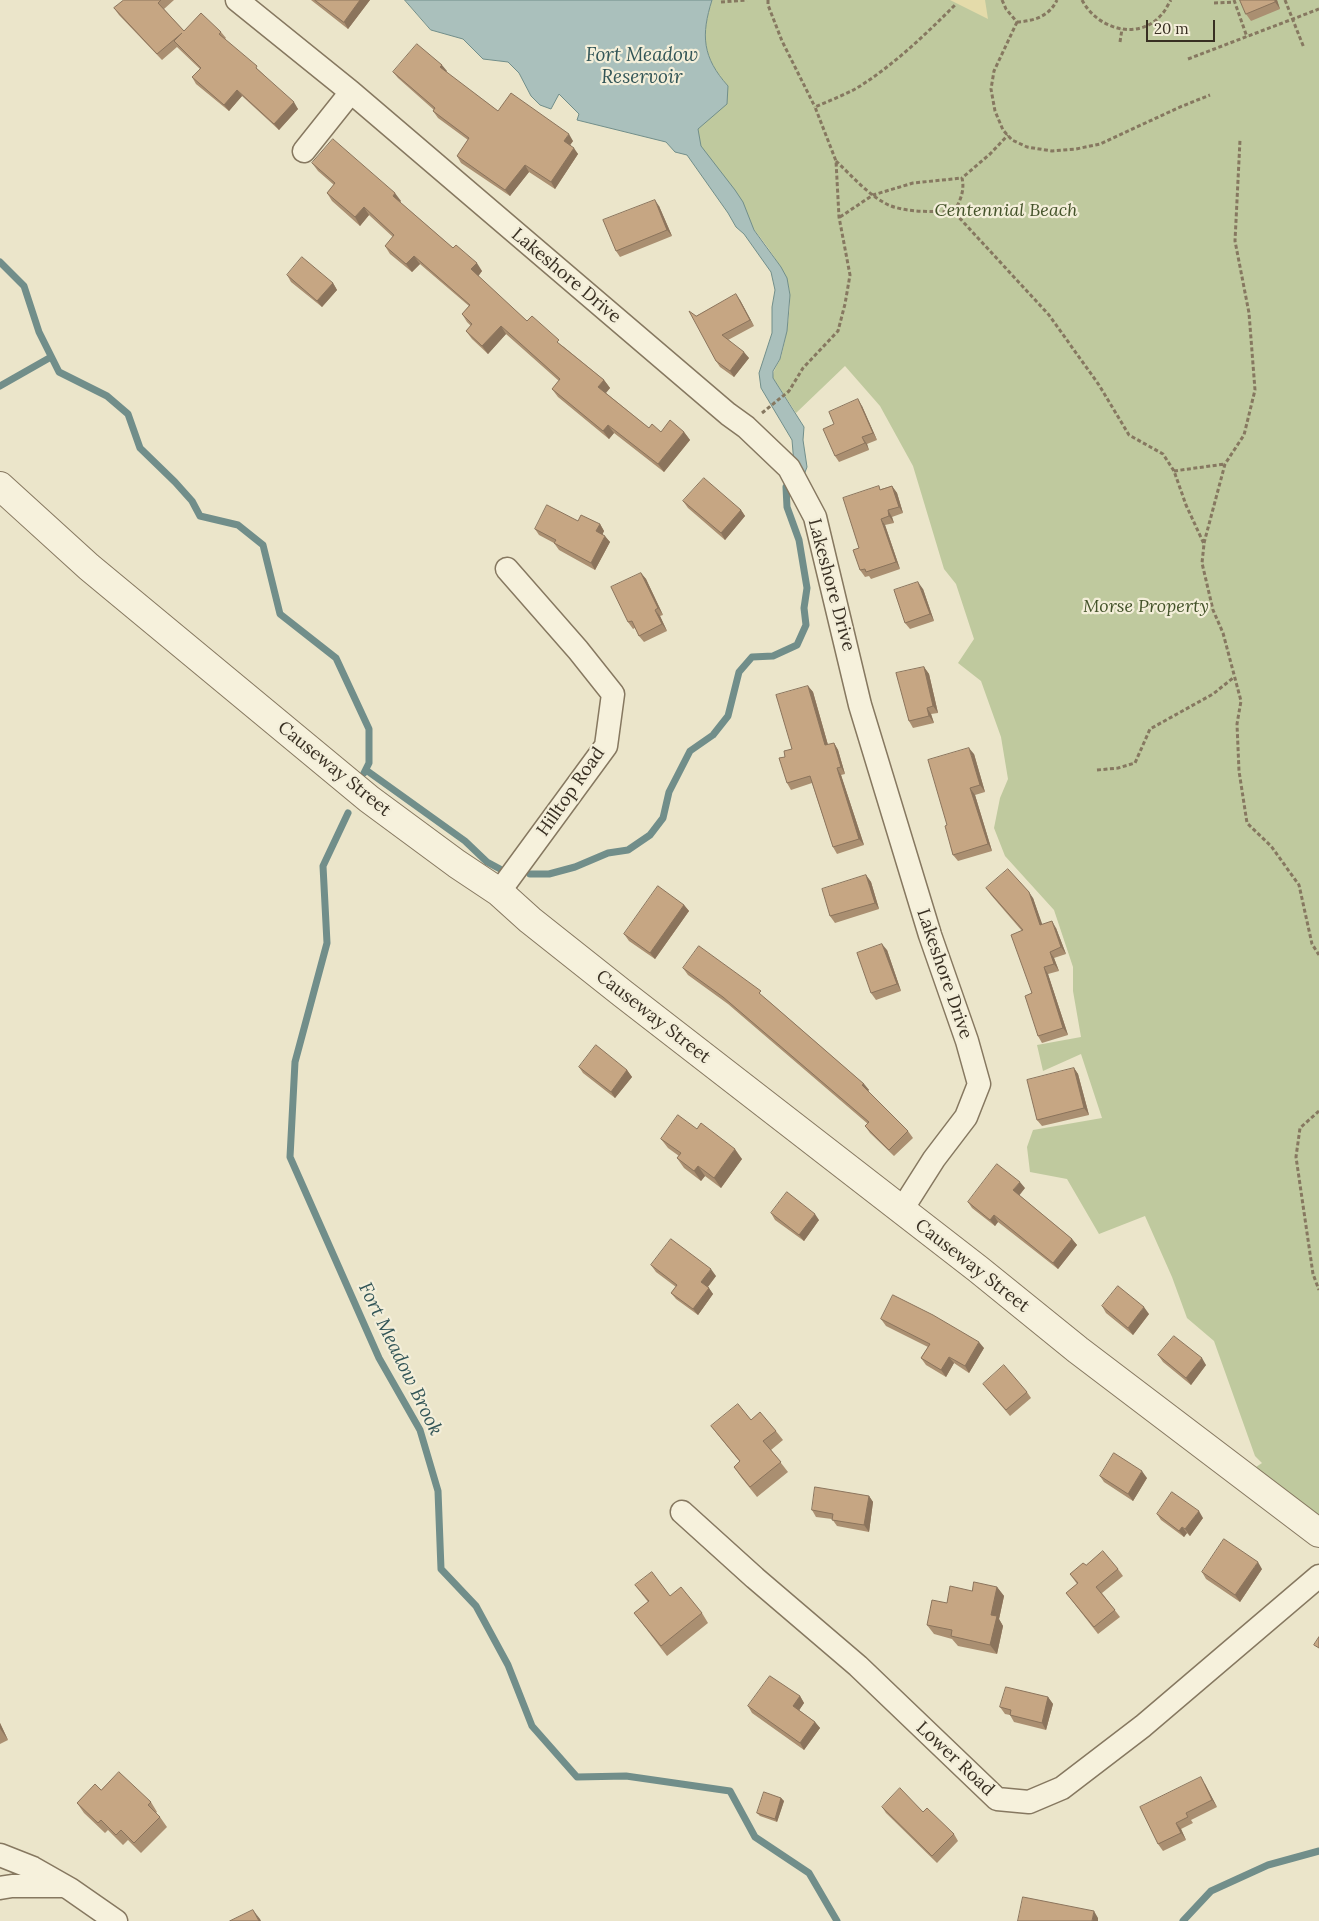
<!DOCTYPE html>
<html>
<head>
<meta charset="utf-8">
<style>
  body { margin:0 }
  #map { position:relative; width:1319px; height:1921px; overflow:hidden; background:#ebe5ca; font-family:Lora,serif }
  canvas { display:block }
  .scale { position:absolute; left:1146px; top:20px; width:69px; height:22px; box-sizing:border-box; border:2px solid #382f22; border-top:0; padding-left:6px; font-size:15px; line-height:18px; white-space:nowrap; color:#382f22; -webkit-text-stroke:4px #f3eed9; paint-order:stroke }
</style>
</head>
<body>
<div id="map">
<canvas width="1319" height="1921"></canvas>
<div class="scale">20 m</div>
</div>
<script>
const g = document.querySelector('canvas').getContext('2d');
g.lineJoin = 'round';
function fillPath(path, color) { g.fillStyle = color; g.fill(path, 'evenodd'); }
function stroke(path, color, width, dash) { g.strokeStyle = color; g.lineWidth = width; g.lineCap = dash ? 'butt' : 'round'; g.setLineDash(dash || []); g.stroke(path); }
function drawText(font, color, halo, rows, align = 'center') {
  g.font = font + ' Lora,serif'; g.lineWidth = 4.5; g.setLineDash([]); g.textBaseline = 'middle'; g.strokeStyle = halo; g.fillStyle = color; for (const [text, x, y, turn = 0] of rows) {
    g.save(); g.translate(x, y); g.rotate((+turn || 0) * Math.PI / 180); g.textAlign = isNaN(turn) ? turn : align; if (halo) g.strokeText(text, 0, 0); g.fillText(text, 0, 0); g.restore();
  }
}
fillPath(new Path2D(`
  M712 0H1319V1522L1256 1467 1262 1463 1255 1456 1214 1341 1187 1318 1172 1277 1145 1216 1099 1234 1067 1179 1030 1172 1027 1147 1033 1130 1102 1118 1081 1054 1043 1071 1037 1045 1081 1037 1073 991V967L1054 910 1005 856 994 828 1000 798 1008 779 1001 737 981 681 958 663 974 639 956 584 944 569 913 466 880 406 845 366 796 413 773 378C773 369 778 365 781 357 786 338 790 316 790 296 790 263 733 208 714 179 705 164 700 145 693 129L728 86C702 57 701 35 712 0Z`), '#bfc99e');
fillPath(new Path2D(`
  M950 0H985L988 19Z`), '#e4dbaa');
const water = new Path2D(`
  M405 0H712C701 35 702 57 728 86L727 104 698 129 701 146 735 190 743 202 754 230 781 267 787 278 790 295 787 331 780 359 773 371V378L804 427 803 440 807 467 802 480 794 464 792 440 761 388 759 373 772 333V307L775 290 771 272 744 234 736 227 728 213 687 155 675 152 666 142 577 120 579 114 559 94 551 109 540 105 531 96 519 73 508 62 483 59 463 39 431 30Z`);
fillPath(water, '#aac0bc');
stroke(water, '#718e8a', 1);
stroke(new Path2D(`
  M0 262 24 286 39 332 59 372 107 396 128 414 140 448 175 482 192 501 200 516 238 525 263 545 280 614 336 658 369 729V763L364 773
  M0 386 51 357
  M366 770 465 841 487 862 500 869
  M348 813 323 866 327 943 295 1062 290 1157 379 1358 420 1430 438 1491 441 1569 476 1606 508 1665 532 1726 577 1777 626 1776 730 1791 755 1837 809 1873 837 1921
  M530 874H549L575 867 608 853 628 850 650 835 663 818 669 792 690 751 713 735 728 716 739 672 752 657 773 656 797 645 806 625 804 608 807 588 799 540 787 507 786 487
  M1183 1921 1211 1891 1268 1865 1319 1851`), '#718e8a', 7);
const minor = new Path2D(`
  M237 0 351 92 728 414 746 427 789 468 815 517 860 705 930 935 967 1041 979 1084 966 1117 934 1159 901 1211
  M304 151 351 92
  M499 892 606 746 613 694 578 650 507 569
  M682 1512 755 1578 858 1666 997 1799 1029 1802 1062 1788 1143 1726 1319 1576
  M0 1855 33 1868 70 1889 116 1921
  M0 1888 12 1886H62`);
const tertiary = new Path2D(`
  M0 486 89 567 369 799 457 864 499 892 530 920 622 993 978 1269 1078 1350 1319 1533`);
stroke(minor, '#867860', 25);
stroke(tertiary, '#867860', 30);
stroke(new Path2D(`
  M768 0V5L782 41 815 107
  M1002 0 1006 9 1017 22
  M1082 0C1097 29 1139 42 1162 14 1166 10 1168 4 1171 0
  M1234 0 1247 37
  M1285 0 1304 48
  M721 2 747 0
  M1214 3 1235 2
  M1017 22 994 71 991 89 995 111 1003 130 1012 140 1027 147 1052 151 1076 149 1100 144 1180 107 1210 95
  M1017 22C1033 21 1049 17 1057 0
  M1120 42 1122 29
  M1188 59 1319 9
  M836 161C852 176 871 198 891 206 911 213 933 211 954 212L1049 315 1099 385 1129 435 1163 454 1174 471 1186 505 1204 544 1202 563 1213 610 1223 633 1241 701 1237 724 1239 771 1247 823 1271 846 1299 885 1312 944 1319 955
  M954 212C960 201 965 191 962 178L990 154 1008 135
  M840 217 873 195 913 183 962 178
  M762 413 789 391 803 368 838 331 845 304 850 275 839 217 836 161 815 107C829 101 844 95 857 88 894 65 926 34 956 4
  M1174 471 1225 464
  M1204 543 1225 464 1244 435 1255 390 1249 313 1235 241 1240 140
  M1097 770 1118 768 1135 763 1150 729 1213 694 1233 678
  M1319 1111 1300 1128 1296 1157 1313 1274 1319 1290`), '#867860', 3, [4, 2.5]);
stroke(minor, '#f6f1dc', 22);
stroke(tertiary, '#f6f1dc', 28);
fillPath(new Path2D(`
  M124 0H174L164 9 184 31 221 32 226 38 225 39 262 73 298 109 279 130 242 96 229 111 196 84 192 77 200 69 177 47 162 60 119 15 114 8Z
  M311 0H370L348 29Z
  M1240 0H1277L1280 9 1251 21 1246 14Z
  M447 71 446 72 498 111 573 141 570 145 578 154 555 189 529 172 510 196 461 163 457 156 468 140 438 118 433 111 434 110 398 78 393 72Z
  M312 163 401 201 400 202 453 248 482 271 478 276 527 321 564 347 604 380 610 388 606 393 649 428 661 432H684L690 440 664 472 614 433 609 439 558 397 552 389 559 381 506 334 488 354 472 339 466 331 471 326 467 322 462 314 469 306 420 264 412 272 390 254 385 246 393 237 369 215 360 226 332 201 327 193 334 185 318 171Z
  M659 206 672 236 620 257 616 251Z
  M287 275 333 283 337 290 322 307 291 282Z
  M740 300 754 326 728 340 749 358 734 377 720 367 716 361 696 316Z
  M862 406 877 440 867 444 869 450 839 462 835 456 834 424Z
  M892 486 897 493 903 513 892 517 894 523 885 525 900 569 871 579 869 576 865 577 860 570 859 548 881 489Z
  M683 501 741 510 745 516 725 540 688 508Z
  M578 521 600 524 604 531 602 534 610 542 595 570 559 550 554 543 539 535 535 529Z
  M641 573 646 579 663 615 660 616 667 631 644 642 639 636 635 628 633 629 628 622Z
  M923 589 934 621 910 629 905 623Z
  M924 667 929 674 938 713 931 714 934 723 913 728 909 721Z
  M808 686 813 692 828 745 834 743 838 750 845 774 841 775 864 845 837 854 833 847 812 783 791 790 787 783 785 757 792 749Z
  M974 754 985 792 975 795 992 851 958 861 953 855 947 825Z
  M866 875 871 882 879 909 835 923 830 916Z
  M986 888 1033 898 1042 925 1056 928 1066 954 1054 958 1059 971 1048 974 1068 1035 1042 1043 1038 1036 1022 931 991 895Z
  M684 905 689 911 655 959 629 941 624 934Z
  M887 950 901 991 876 1000 871 993Z
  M683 968 765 998 864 1084 869 1090 868 1091 908 1131 913 1138 894 1156 870 1133 865 1126 868 1124 728 1004 688 975Z
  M579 1067 627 1070 632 1077 615 1098 583 1073Z
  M1074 1068 1078 1074 1089 1115 1042 1126 1037 1120Z
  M697 1129 742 1159 721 1188 705 1176 701 1181 684 1168 677 1158 679 1156 668 1148 661 1139Z
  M1025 1188 1019 1195 1072 1239 1077 1245 1058 1269 998 1222 995 1226 972 1208 968 1202Z
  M771 1213 819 1220 804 1241 775 1220Z
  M651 1265 716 1276 708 1287 713 1294 698 1315 676 1299 671 1293 676 1287 656 1272Z
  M1102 1306 1149 1314 1133 1335 1106 1313Z
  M881 1319 984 1348 969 1373 954 1363 946 1377 926 1365 921 1358 928 1347 886 1326Z
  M1158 1355 1206 1365 1191 1385 1163 1362Z
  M983 1384 1027 1392 1031 1398 1010 1416 988 1390Z
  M751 1420 776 1431 783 1440 771 1450 788 1472 757 1497 741 1477 734 1467 740 1462 718 1435 711 1426Z
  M1100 1476 1147 1478 1133 1501 1104 1482Z
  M869 1496 873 1502 869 1532 837 1526 832 1519 816 1517 812 1510Z
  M1157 1514 1203 1518 1190 1536 1187 1533 1184 1537 1161 1520Z
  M1086 1565 1118 1569 1123 1576 1102 1593 1120 1617 1098 1634 1066 1593 1077 1584 1070 1574Z
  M1262 1569 1240 1602 1206 1579 1202 1572Z
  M635 1585 670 1596 702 1613 708 1623 667 1656 634 1613 648 1602Z
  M997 1587 1004 1596 999 1619 1003 1626 997 1654 958 1646 952 1639 934 1634 927 1625 947 1603 972 1591Z
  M800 1696 804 1703 799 1710 815 1722 820 1728 804 1750 752 1713 748 1706Z
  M1048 1697 1053 1704 1046 1730 1014 1722 1010 1715 1005 1714 1000 1707Z
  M0 1723 8 1740 0 1744Z
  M1205 1784 1217 1807 1191 1820 1193 1823 1181 1829 1186 1840 1163 1851 1158 1844Z
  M101 1790 151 1802 157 1812 156 1813 160 1817 167 1827 141 1853 128 1840 123 1845 108 1830 105 1833 84 1813 77 1803Z
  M781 1798 784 1801 777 1822 760 1816 757 1813Z
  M882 1807 923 1812 954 1834 958 1841 937 1863 886 1813Z`), '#aa8f71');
fillPath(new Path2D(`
  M360 0H370L348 29 344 22Z
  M1275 0H1277L1280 9 1275 2Z
  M442 65 447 71 445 74 440 67Z
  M237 90 242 96 229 111 224 105Z
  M294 102 298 109 279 130 274 124Z
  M569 134 573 141 568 148 564 141Z
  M574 148 578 154 555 189 551 182Z
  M525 165 529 172 510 196 505 190Z
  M395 193 401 201 398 204 393 196Z
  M655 200 659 206 672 236 667 230Z
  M364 207 369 215 360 226 355 217Z
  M414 256 420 264 412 272 406 264Z
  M477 263 482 271 477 278 471 269Z
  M333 283 337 290 322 307 317 301Z
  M736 294 740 300 754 326 750 320Z
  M501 326 506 334 488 354 482 346Z
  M744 352 749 358 734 377 730 371Z
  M604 380 610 388 604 395 598 387Z
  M858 399 862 406 877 440 873 433Z
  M608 425 614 433 609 439 603 431Z
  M684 432 690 440 664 472 658 464Z
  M862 437 867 444 869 450 865 443Z
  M892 486 897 493 903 513 899 507Z
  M741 510 745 516 725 540 721 533Z
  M888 510 892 517 894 523 889 516Z
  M881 519 885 525 900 569 896 562Z
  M600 524 604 531 601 538 596 531Z
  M605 536 610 542 595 570 591 563Z
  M641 573 646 579 663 615 658 608Z
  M918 582 923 589 934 621 930 614Z
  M655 610 660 616 667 631 662 624Z
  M924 667 929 674 938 713 933 706Z
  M808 686 813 692 830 752 825 745Z
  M927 708 931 714 934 723 929 716Z
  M834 743 838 750 845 774 841 767Z
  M969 748 974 754 985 792 980 785Z
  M837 768 841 775 864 845 859 839Z
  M970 788 975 795 992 851 988 844Z
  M866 875 871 882 879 909 875 903Z
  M1029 892 1033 898 1045 932 1040 925Z
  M684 905 689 911 655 959 650 953Z
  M1052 921 1056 928 1066 954 1061 947Z
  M882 944 887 950 901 991 897 984Z
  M1050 952 1054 958 1059 971 1054 964Z
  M1044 967 1048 974 1068 1035 1063 1028Z
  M1074 1068 1078 1074 1089 1115 1084 1108Z
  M627 1070 632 1077 615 1098 611 1092Z
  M864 1084 869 1090 867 1092 862 1085Z
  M735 1149 742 1159 721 1188 714 1178Z
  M698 1166 705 1176 701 1181 694 1171Z
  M1020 1182 1025 1188 1018 1197 1013 1190Z
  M815 1214 819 1220 804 1241 799 1235Z
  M994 1215 998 1222 995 1226 990 1220Z
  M1072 1239 1077 1245 1058 1269 1053 1263Z
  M711 1269 716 1276 706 1289 701 1282Z
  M709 1288 713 1294 698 1315 693 1309Z
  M1144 1307 1149 1314 1133 1335 1128 1328Z
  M979 1342 984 1348 969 1373 965 1366Z
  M949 1357 954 1363 946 1377 941 1370Z
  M1202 1358 1206 1365 1191 1385 1186 1378Z
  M1142 1471 1147 1478 1133 1501 1128 1494Z
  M869 1496 873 1502 869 1532 864 1525Z
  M1199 1511 1203 1518 1190 1536 1185 1529Z
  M1182 1527 1187 1533 1184 1537 1179 1531Z
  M1258 1562 1262 1569 1240 1602 1235 1595Z
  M997 1587 1004 1596 999 1619 1003 1626 997 1654 990 1645 991 1615Z
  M800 1696 804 1703 798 1712 793 1706Z
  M1048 1697 1053 1704 1046 1730 1042 1723Z
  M815 1722 820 1728 804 1750 800 1743Z
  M0 1723 8 1740 1 1730 0 1728Z
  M1201 1777 1205 1784 1217 1807 1212 1800Z
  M781 1798 784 1801 777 1822 775 1819Z
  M1176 1823 1181 1829 1186 1840 1181 1833Z
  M253 1910 260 1919 261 1921H259Z
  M1094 1911 1098 1918V1921H1092Z`), '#8b745c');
const building = new Path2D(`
  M124 0H161L158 3 184 31 201 13 221 32 219 34 257 66 256 68 294 102 274 124 237 90 224 105 192 77 201 68 174 41 182 33 157 54 114 8Z
  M315 0H360L344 22Z
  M1240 0H1275V2L1246 14Z
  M417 44 442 65 440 67 498 111 511 93 569 134 564 141 574 148 551 182 525 165 505 190 457 156 469 138 433 111 435 108 393 72Z
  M333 139 395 193 393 196 453 248 456 245 477 263 471 269 527 321 532 316 559 340 557 342 604 380 598 387 649 428 652 424 661 432 670 420 684 432 658 464 608 425 603 431 552 389 560 379 501 326 482 346 466 331 472 324 462 314 470 305 414 256 406 264 385 246 394 235 364 207 355 217 327 193 335 183 312 163Z
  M655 200 667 230 616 251 603 220Z
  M302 257 333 283 317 301 287 275Z
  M736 294 750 320 722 335 744 352 730 371 716 361 689 311 696 316Z
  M858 399 873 433 862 437 865 443 835 456 823 429 834 424 829 412Z
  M704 478 741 510 721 533 683 501Z
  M879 486 880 490 892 486 899 507 888 510 889 516 881 519 896 562 866 572 865 569 860 570 853 550 859 548 843 498Z
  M547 505 578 521 581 515 600 524 596 531 605 536 591 563 554 543 556 540 535 529Z
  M641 573 658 608 655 610 662 624 639 636 632 621 628 622 611 587Z
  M918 582 930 614 905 623 894 590Z
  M924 667 933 706 927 708 929 716 909 721 896 673Z
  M808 686 825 745 834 743 841 767 837 768 859 839 833 847 810 776 787 783 779 758 785 757 784 751 792 749 776 695Z
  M969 748 980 785 970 788 988 844 953 855 945 826 947 825 928 760Z
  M1008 869 1029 892 1040 925 1052 921 1061 947 1050 952 1054 964 1044 967 1063 1028 1038 1036 1025 996 1032 993 1011 935 1023 930 986 888Z
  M866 875 875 903 830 916 822 889Z
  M658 886 684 905 650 953 624 934Z
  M882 944 897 984 871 993 857 953Z
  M699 946 761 991 759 993 773 1005 864 1084 862 1085 908 1131 889 1150 865 1126 869 1122 723 997 683 968Z
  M596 1045 627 1070 611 1092 579 1067Z
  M1074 1068 1084 1108 1037 1120 1027 1080Z
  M678 1115 697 1129 701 1123 735 1149 714 1178 698 1166 694 1171 677 1158 681 1153 661 1139Z
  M997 1164 1020 1182 1013 1190 1072 1239 1053 1263 994 1215 990 1220 968 1202Z
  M787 1192 815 1214 799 1235 771 1213Z
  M671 1239 711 1269 701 1282 709 1288 693 1309 671 1293 677 1285 651 1265Z
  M1118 1286 1144 1307 1128 1328 1102 1306Z
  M893 1295 933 1315 979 1342 965 1366 949 1357 941 1370 921 1358 930 1344 881 1319Z
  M1174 1336 1202 1358 1186 1378 1158 1355Z
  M1004 1365 1027 1392 1006 1410 983 1384Z
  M738 1404 751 1420 760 1412 776 1431 763 1441 781 1462 750 1487 734 1467 740 1461 711 1426Z
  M1114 1453 1142 1471 1128 1494 1100 1476Z
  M815 1487 869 1496 864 1525 832 1520 833 1514 812 1510Z
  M1172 1492 1199 1511 1185 1529 1182 1527 1179 1531 1157 1514Z
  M1224 1539 1258 1562 1235 1595 1202 1572Z
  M1103 1551 1118 1569 1096 1587 1115 1610 1094 1627 1066 1593 1078 1583 1070 1574 1083 1563 1086 1565Z
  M652 1572 670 1596 681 1587 702 1613 661 1646 634 1613 649 1601 635 1585Z
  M974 1582 997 1587 991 1615 997 1616 990 1645 951 1636 952 1630 927 1625 932 1600 947 1603 950 1586 972 1591Z
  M1319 1637V1648L1314 1645Z
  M770 1676 800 1696 793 1706 815 1722 800 1743 748 1706Z
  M1006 1687 1048 1697 1042 1723 1010 1715 1011 1710 1000 1707Z
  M119 1772 151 1802 148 1805 160 1817 134 1843 121 1830 116 1835 101 1820 98 1823 77 1803 95 1784 101 1790Z
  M1201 1777 1212 1800 1186 1813 1188 1817 1176 1823 1181 1833 1158 1844 1140 1807Z
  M900 1788 923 1812 927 1808 954 1834 932 1856 882 1807Z
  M764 1792 781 1798 775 1819 757 1813Z
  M1023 1897 1094 1911 1092 1921H1018Z
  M253 1910 259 1921H230Z`);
fillPath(building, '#c6a683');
stroke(building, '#8b745c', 1);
drawText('italic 18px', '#44532a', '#f3eed9', [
  ["Centennial Beach",1006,211],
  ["Morse Property",1146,607]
]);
drawText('18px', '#382f22', '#f3eed9', [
  ["Lakeshore Drive",566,276,40],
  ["Lakeshore Drive",831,585,75],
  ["Causeway Street",334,769,39],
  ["Hilltop Road",571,792,-55],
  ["Lakeshore Drive",944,974,71],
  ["Causeway Street",653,1017,38],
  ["Causeway Street",972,1266,38],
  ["Lower Road",955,1759,43]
]);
drawText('italic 19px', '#325557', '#f3eed9', [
  ["Fort Meadow",642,56],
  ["Reservoir",642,78],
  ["Fort Meadow Brook",400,1359,64]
]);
</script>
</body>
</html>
